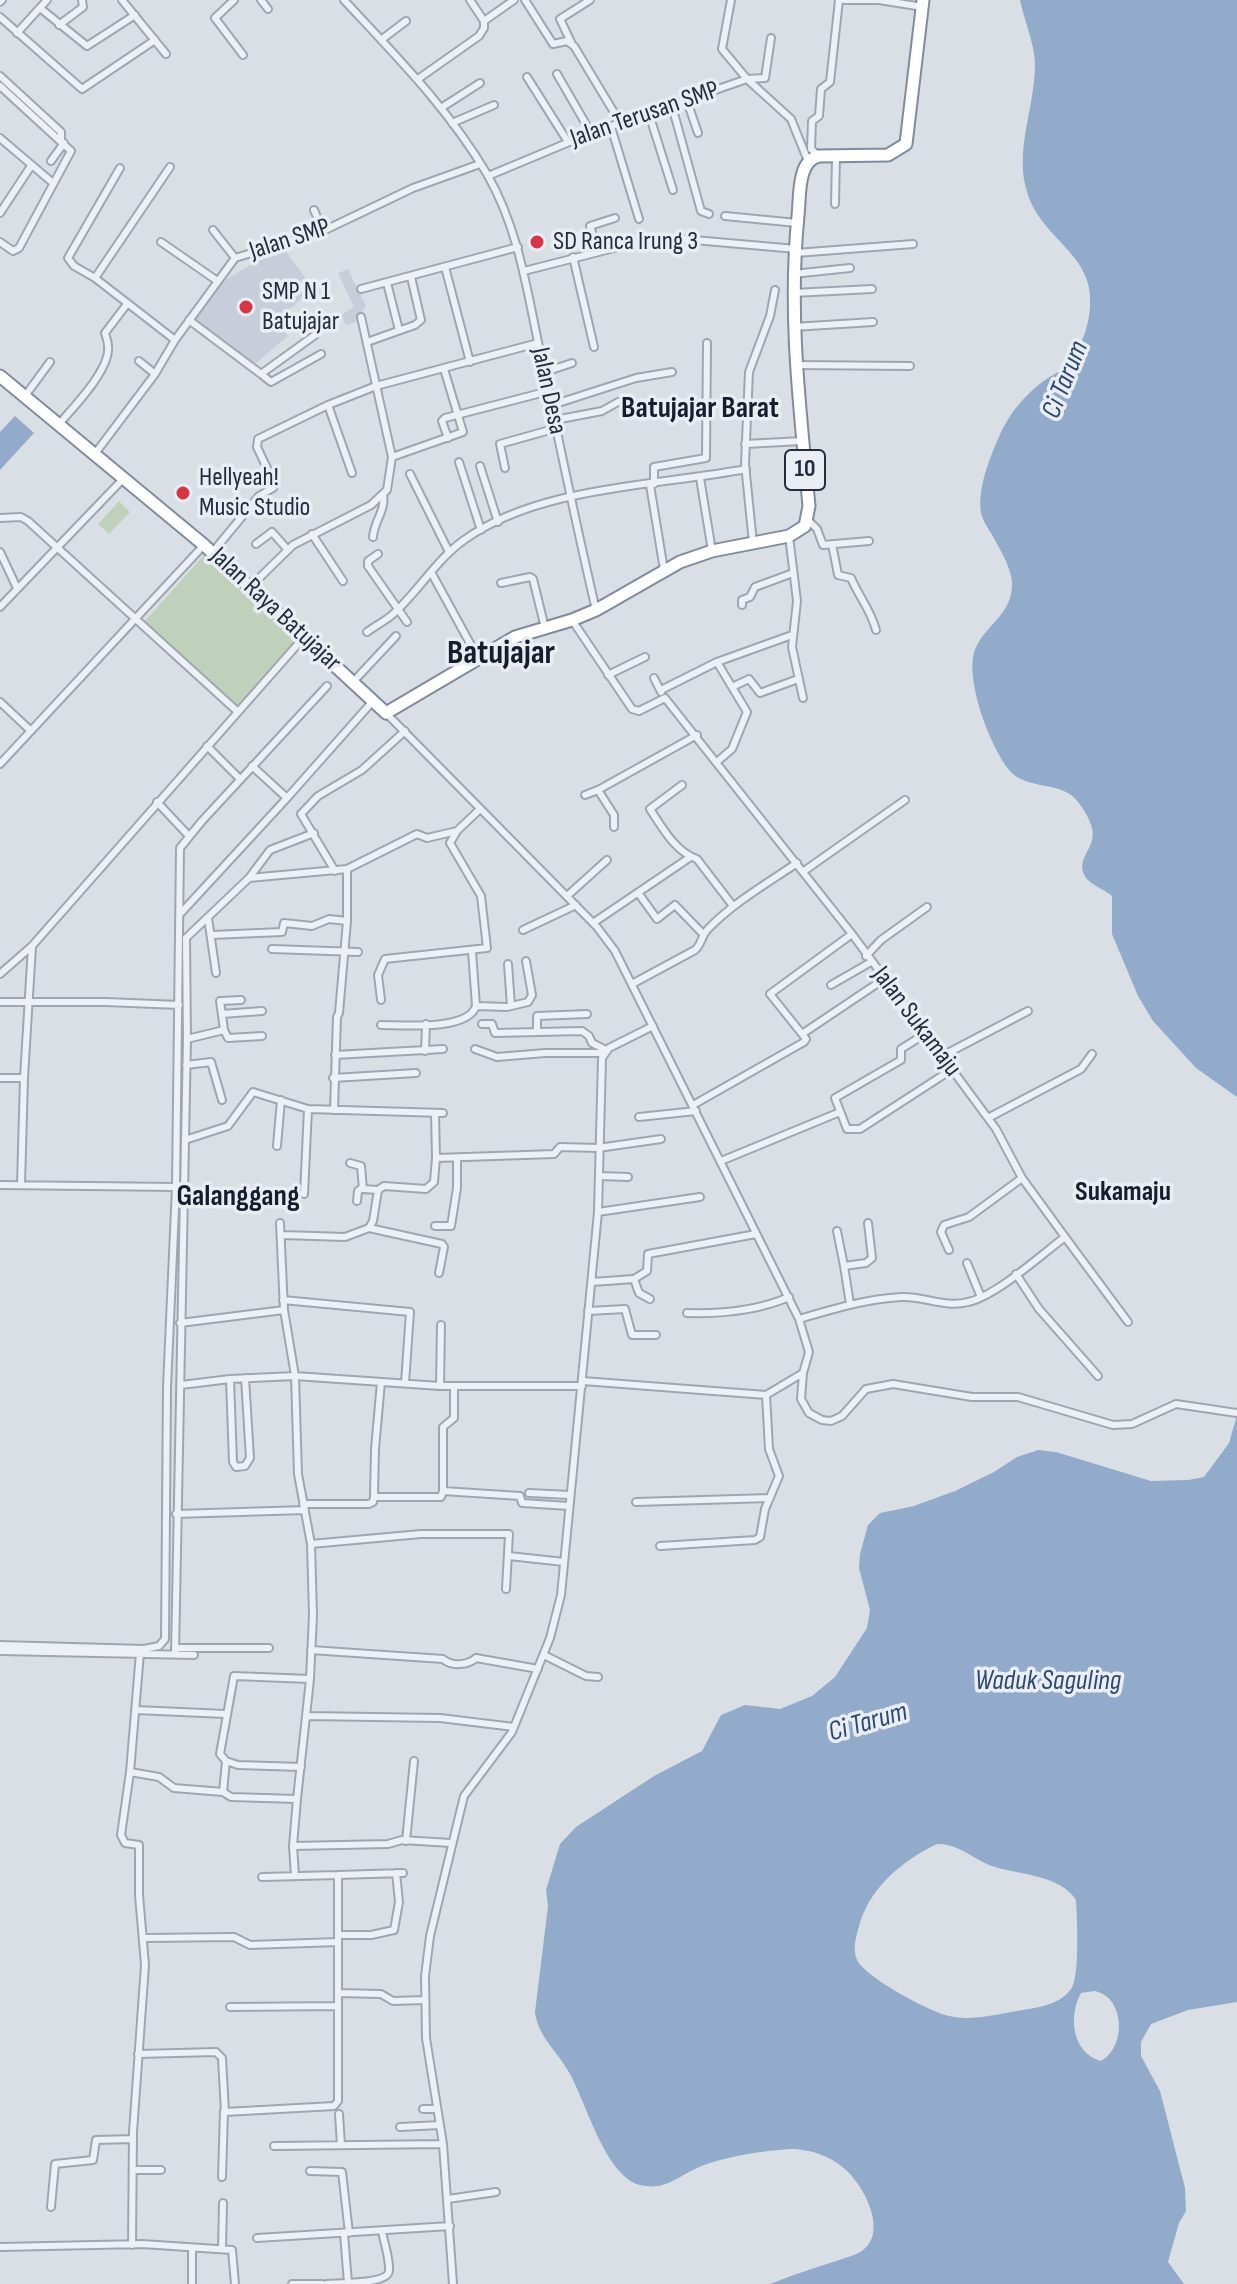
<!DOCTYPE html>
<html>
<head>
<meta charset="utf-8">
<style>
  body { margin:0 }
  canvas { display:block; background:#dadfe6 }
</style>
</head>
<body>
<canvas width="1237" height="2284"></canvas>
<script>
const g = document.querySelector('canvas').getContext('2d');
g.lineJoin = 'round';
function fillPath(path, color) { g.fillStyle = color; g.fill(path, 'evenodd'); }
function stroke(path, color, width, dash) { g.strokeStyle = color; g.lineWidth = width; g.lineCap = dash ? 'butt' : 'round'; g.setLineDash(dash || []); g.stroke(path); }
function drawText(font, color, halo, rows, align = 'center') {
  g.font = font + ' "Sofia Sans Condensed",sans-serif'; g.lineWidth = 7; g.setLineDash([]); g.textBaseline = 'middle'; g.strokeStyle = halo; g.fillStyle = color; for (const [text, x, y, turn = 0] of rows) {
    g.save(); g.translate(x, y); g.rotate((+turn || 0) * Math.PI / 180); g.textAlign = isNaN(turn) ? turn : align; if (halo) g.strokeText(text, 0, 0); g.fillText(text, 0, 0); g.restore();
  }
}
fillPath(new Path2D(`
  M282 246 314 289 276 320 288 336 254 365 192 319 220 283Z
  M348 269 366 306 356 322 346 325 341 315 354 307 338 273Z`), '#c8ced9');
fillPath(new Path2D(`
  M119 501 130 512 109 534 98 524Z
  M205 554 299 641 238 708 144 622Z`), '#c0d1bb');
fillPath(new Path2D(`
  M1020 0H1237V1097L1196 1068 1153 1021 1138 996 1112 934V896C1105 890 1093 886 1087 879 1075 864 1089 853 1092 840 1096 828 1085 811 1078 802 1063 780 1026 791 1009 770 990 746 961 673 977 645 989 623 1013 612 1012 583 1011 566 999 548 991 533 987 527 982 519 981 512 977 487 992 452 1002 430 1012 410 1027 393 1045 380 1052 375 1064 370 1069 363 1081 348 1089 326 1090 307 1095 255 1043 240 1028 195 1013 152 1035 109 1035 64 1035 45 1024 20 1020 0Z
  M15 416 34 433 0 470V432Z
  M1237 1415V2002L1188 2010 1151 2024 1141 2042V2056L1160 2091 1185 2188 1186 2211 1179 2223 1168 2262 1184 2284H770C797 2273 824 2265 851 2256 892 2244 869 2193 848 2172 835 2158 811 2149 792 2149 766 2150 721 2157 697 2168 677 2177 665 2191 640 2185 604 2176 585 2097 567 2069 555 2049 538 2036 535 2012L548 1906 546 1890 560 1844 576 1827 654 1776 702 1751 721 1715 745 1705 780 1709 812 1696 835 1677 867 1628 870 1610 859 1568 860 1554 868 1525 880 1513 914 1506 955 1491 994 1472 1017 1457 1038 1450 1056 1452 1151 1481 1188 1480 1204 1477 1229 1443ZM937 1844C959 1843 975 1861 995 1867 1021 1875 1060 1875 1076 1900 1077 1917 1080 1977 1071 1989 1059 2006 1034 2008 1016 2011 994 2015 971 2021 949 2016 930 2012 865 1977 857 1960 853 1949 855 1941 858 1930 867 1890 901 1861 937 1844ZM1094 1991C1125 1996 1127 2047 1101 2061 1072 2053 1068 2016 1081 1993Z`), '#92abca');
const street = new Path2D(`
  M122 0 166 54
  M234 0 215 18 243 55
  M261 0 268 9
  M344 0C395 55 448 108 487 174 517 226 526 284 538 342 557 431 575 521 596 610
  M470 0 484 21
  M525 0 553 44 567 41 574 46 621 124
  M731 0 722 49 747 79 791 119 808 161
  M844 0H879L923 7
  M0 2 2 0
  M40 8 87 46 135 15
  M0 17 82 89 155 40
  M59 25 83 7 82 0
  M17 33 47 0
  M381 40 406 21
  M571 42 560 19 590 0
  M557 74 591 133
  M0 76 61 132V140
  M527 77 568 142
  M418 79 479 36 484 28V21L514 0
  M0 86 71 151 19 248 13 251 0 242
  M687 101 698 133
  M672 106 701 211 709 214
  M441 108 480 83
  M649 114 673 190
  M452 123 494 105
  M611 127 639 219
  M0 138 53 183
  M819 156 811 149 812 121 819 116 821 89 830 82 839 0
  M51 161 64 143
  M120 168 68 258 74 266 95 278 175 340
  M488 176 591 133 747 79 765 78 771 38
  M835 204 836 156
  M314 210 323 231
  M0 213 31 166
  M725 216 797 223
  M213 230 235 258
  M161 242 216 280
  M598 251 590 226 615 218
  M796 253 913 244
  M573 257 594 347
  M445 267 470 362
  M524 271 630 244 683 239 796 249
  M793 274 850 268
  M95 278 170 167
  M387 283 399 330
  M361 289 518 247
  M793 293 872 289
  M189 320 261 374 315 335
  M793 327 873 322
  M367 342 415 325 421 320 411 277
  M139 361 155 374
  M795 365 910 366
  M545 372 572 363
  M261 374 271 382 321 354
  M25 396 50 362
  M328 405 352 473
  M552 405 636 378 672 372
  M555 420 602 411 618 402
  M58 425C73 408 111 369 108 346 108 341 106 337 105 333L127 304
  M448 438 442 421 445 418 549 391
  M745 444 802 441
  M94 455 155 374 175 340 235 258 323 231 413 188 480 164
  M392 457 463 432 444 369
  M459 462 481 530
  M480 466 498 522
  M505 468 500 444 557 428
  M410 474 449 552
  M700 478 712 551
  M654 484V467L706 458 707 343
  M650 485 664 570
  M0 518 21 517 28 521 238 712
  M808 520 817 529 823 545 869 541
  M312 534 343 581
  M789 536 797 601 792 647 803 698
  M373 537C374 521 386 511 383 494
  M753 543 745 464 749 372 770 316 775 290
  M256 544 272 532 288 550
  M832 544 838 575 851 578C859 597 871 610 876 630
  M0 552 17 588
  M212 553 259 496 273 488 274 483 257 447 258 439 328 405 376 386 538 343
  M378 554 368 561V566L407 622
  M431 572 478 658
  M501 583 530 577 533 579 545 628
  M250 587 293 545 371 505 387 490 392 457 361 317
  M742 605V600L750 597 755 587 793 573
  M0 607 123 479
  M572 620 632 709 639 711 665 698 852 934 996 1129 1022 1178 1065 1237C1041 1255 996 1296 968 1302 945 1308 924 1296 901 1297 866 1299 833 1309 799 1319
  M367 632C375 626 385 621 392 615 418 592 436 560 464 540 539 486 657 486 746 469
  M717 662 747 712 732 749 718 761
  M608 675 645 657
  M654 678 661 692
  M353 682 396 636
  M732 687 749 679 760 693 798 679
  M661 690 717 662 792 635
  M0 702 31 731
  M386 713 597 927 615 951 799 1319 809 1352 803 1373 801 1399 809 1413 822 1420 831 1421 842 1416 866 1389 893 1384 972 1397H1018L1113 1425 1132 1424 1176 1404 1237 1413
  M207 746 240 779
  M0 764 204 545
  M682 785 650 809C663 829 676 852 697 859L733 906
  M585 795 598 790
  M287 798 373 701
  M157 802 189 836
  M614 827V815L598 790 697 735
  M335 871 301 814 318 796 362 770 405 731
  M804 871 905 800
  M249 878 347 869 417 834 427 838 457 831
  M639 894 657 919 675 905 703 934
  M567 896 607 860
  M180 914 287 798 252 766
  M208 918 216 973
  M593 923 689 858
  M523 930 576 905
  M211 935 282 932 284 923 312 926 329 919 347 921
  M272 949 358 952
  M472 951 476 1006
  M866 956 881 940 927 907
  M508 964 511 1006
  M0 974 32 946 305 636
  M632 984 695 950C702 944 701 936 708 929 733 903 766 884 797 863
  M831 985 871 962
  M381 1000 378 975 385 959 487 948 481 896 450 843 457 831 480 809
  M0 1002H106L179 1005
  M222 1014 262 1011
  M482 1024H492L495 1033 582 1031 589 1036 592 1043 606 1050
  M381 1025C404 1025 468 1031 476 1006L507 1007 528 1002 532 995 526 961
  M224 1030 228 1038 262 1036
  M537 1032V1016L587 1014
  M802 1034 770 994 852 934
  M925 1034 901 1049V1060L835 1098 847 1129H860L951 1070
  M187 1039 224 1030 220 1001 241 1000
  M475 1049 497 1057 545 1053H603
  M425 1051 426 1024
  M335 1055 443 1049
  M942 1056 1028 1011
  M186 1065 211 1062 222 1100
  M0 1078H24
  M333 1078 416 1073
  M693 1105 804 1042 806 1039 802 1034 884 979
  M334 1110 337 1017 339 1013 347 921V869
  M435 1113 436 1158
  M639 1117 696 1111
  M988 1118 1081 1069 1092 1054
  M185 1140 228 1126 253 1092 308 1109 443 1113
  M277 1146 281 1100
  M721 1161 840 1112
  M350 1163 361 1166 363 1189 378 1190 384 1186 426 1189 434 1182 436 1158 554 1154 560 1147 598 1148 661 1139
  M600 1176 628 1177
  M0 1185 176 1187
  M21 1185 24 1078 32 946
  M304 1194 308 1109
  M357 1201 358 1191 362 1188
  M598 1212 700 1197
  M435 1226H451L457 1188V1159
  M369 1228 373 1221 378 1190
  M837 1231 844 1266
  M282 1235 345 1237 369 1228 442 1244 444 1247 439 1273
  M1065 1237 1128 1322
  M949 1250 941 1232 944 1225 969 1217 1022 1178
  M967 1263 981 1297
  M1016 1274 1039 1309 1098 1376
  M634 1279 639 1293 650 1299
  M592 1282 634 1279 647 1271 648 1254 756 1234
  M283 1300 410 1312 405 1383
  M850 1304 844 1266 866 1263 872 1258 868 1223
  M588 1311 625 1309 632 1335H656
  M687 1313C722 1314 757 1311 789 1297
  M180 1323 284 1310
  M230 1379 233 1462 236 1467 245 1466 250 1458 245 1378
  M583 1381 766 1395 803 1373
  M181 1385 230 1379 295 1376 440 1386H582
  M440 1386 441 1325
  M443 1491V1427L454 1418V1386
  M529 1493 570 1495
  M374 1497 375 1449 381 1382
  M636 1502 770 1498
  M303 1504H369L373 1502 374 1497H441L443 1491 520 1496 522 1503 569 1506
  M176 1514 305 1510
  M311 1544 421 1534H509L506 1589
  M660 1546 755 1540 760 1537 765 1509 779 1476 769 1449 766 1395
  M509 1556 564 1562
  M0 1645 144 1649 159 1646 165 1639 167 1387 176 1187 180 848 202 821 327 686
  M175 1648H269
  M311 1650 443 1659C452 1667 468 1665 476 1658L538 1669
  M0 1651 194 1655
  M175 1654 187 1039 186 938 249 878 270 850 314 833
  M544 1655 586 1676 598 1677
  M136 1710 225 1714
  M308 1716 440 1718 514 1727
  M226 1761 238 1765 301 1767
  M130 1772 159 1777 174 1788 223 1792 231 1797 297 1799 293 1846 388 1844 402 1840 451 1843
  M223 1792 226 1761 220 1754 234 1676 310 1679 313 1615 311 1544 298 1474 295 1376 284 1310 280 1223
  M297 1799 310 1679
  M406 1841 414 1761
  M293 1846 295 1876
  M262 1877 338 1875
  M338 1935H371L394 1930 399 1902 396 1873
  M144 1938 234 1937 250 1945 338 1942
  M338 1993 381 1994 393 2001 423 2000
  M230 2007 338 2006
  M138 2054 216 2052 222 2058 225 2112 334 2106 338 2101V1875L403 1873
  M423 2109H437
  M339 2114 341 2145
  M400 2127 440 2125
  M274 2146 443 2144
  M133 2170H161
  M310 2171 342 2172 349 2233
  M222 2177 224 2111
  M448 2199 496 2192
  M51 2207 55 2164 93 2160 96 2140 133 2139
  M344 2234 348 2283
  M257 2238 450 2226
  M132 2245 133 2132 145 1965 139 1895V1845L125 1843 121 1835 130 1772 140 1653
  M0 2247 142 2244 232 2250 235 2284
  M192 2248V2284
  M222 2249 223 2203
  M292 2284H322
  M327 2284C340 2283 388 2284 389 2271 390 2259 384 2243 382 2231
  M453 2284 443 2144 426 2038 425 1976 430 1936 464 1796 512 1732 550 1638 561 1595 598 1212 602 1058 609 1048 653 1026`);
const highway = new Path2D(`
  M0 376 204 545 386 713 515 637 572 620 596 610 680 562 712 551 789 536 805 526 809 506C800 409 788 314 798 216 800 198 797 160 819 156L888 155 906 144 923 0`);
stroke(street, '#a0a6b0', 10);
stroke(highway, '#818b9e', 15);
stroke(street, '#edf0f5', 6);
stroke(highway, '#fff', 11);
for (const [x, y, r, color] of [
  [537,242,8,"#d73446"],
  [246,307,8,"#d73446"],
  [183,493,8,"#d73446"]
]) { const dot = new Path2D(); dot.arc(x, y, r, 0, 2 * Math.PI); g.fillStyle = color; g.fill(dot); stroke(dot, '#eaeef4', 3); }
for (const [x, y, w] of [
  [805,470,40]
]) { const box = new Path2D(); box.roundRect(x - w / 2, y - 20, w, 40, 6); g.fillStyle = '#eaeef4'; g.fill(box); stroke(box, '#242c3d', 2); }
drawText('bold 24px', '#242c3d', null, [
  ["10",805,470]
]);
drawText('26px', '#242c3d', '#eaeef4', [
  ["Jalan Terusan SMP",645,115,-19],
  ["Jalan SMP",290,240,-18],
  ["Jalan Desa",548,391,78],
  ["Jalan Raya Batujajar",275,610,43],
  ["Jalan Sukamaju",916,1022,53]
]);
drawText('26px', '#242c3d', '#eaeef4', [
  ["SD Ranca Irung 3",553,242],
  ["SMP N 1",262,292],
  ["Batujajar",262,322],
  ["Hellyeah!",199,478],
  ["Music Studio",199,508]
], 'left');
drawText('italic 28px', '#2b4973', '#eaeef4', [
  ["Ci Tarum",1066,380,-68],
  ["Waduk Saguling",1048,1682],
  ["Ci Tarum",868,1723,-16]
]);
drawText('bold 28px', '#161d2d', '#eaeef4', [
  ["Sukamaju",1123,1193]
]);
drawText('bold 30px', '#161d2d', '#eaeef4', [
  ["Batujajar Barat",700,409],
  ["Galanggang",238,1197]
]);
drawText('bold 34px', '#161d2d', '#eaeef4', [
  ["Batujajar",501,654]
]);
</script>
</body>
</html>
